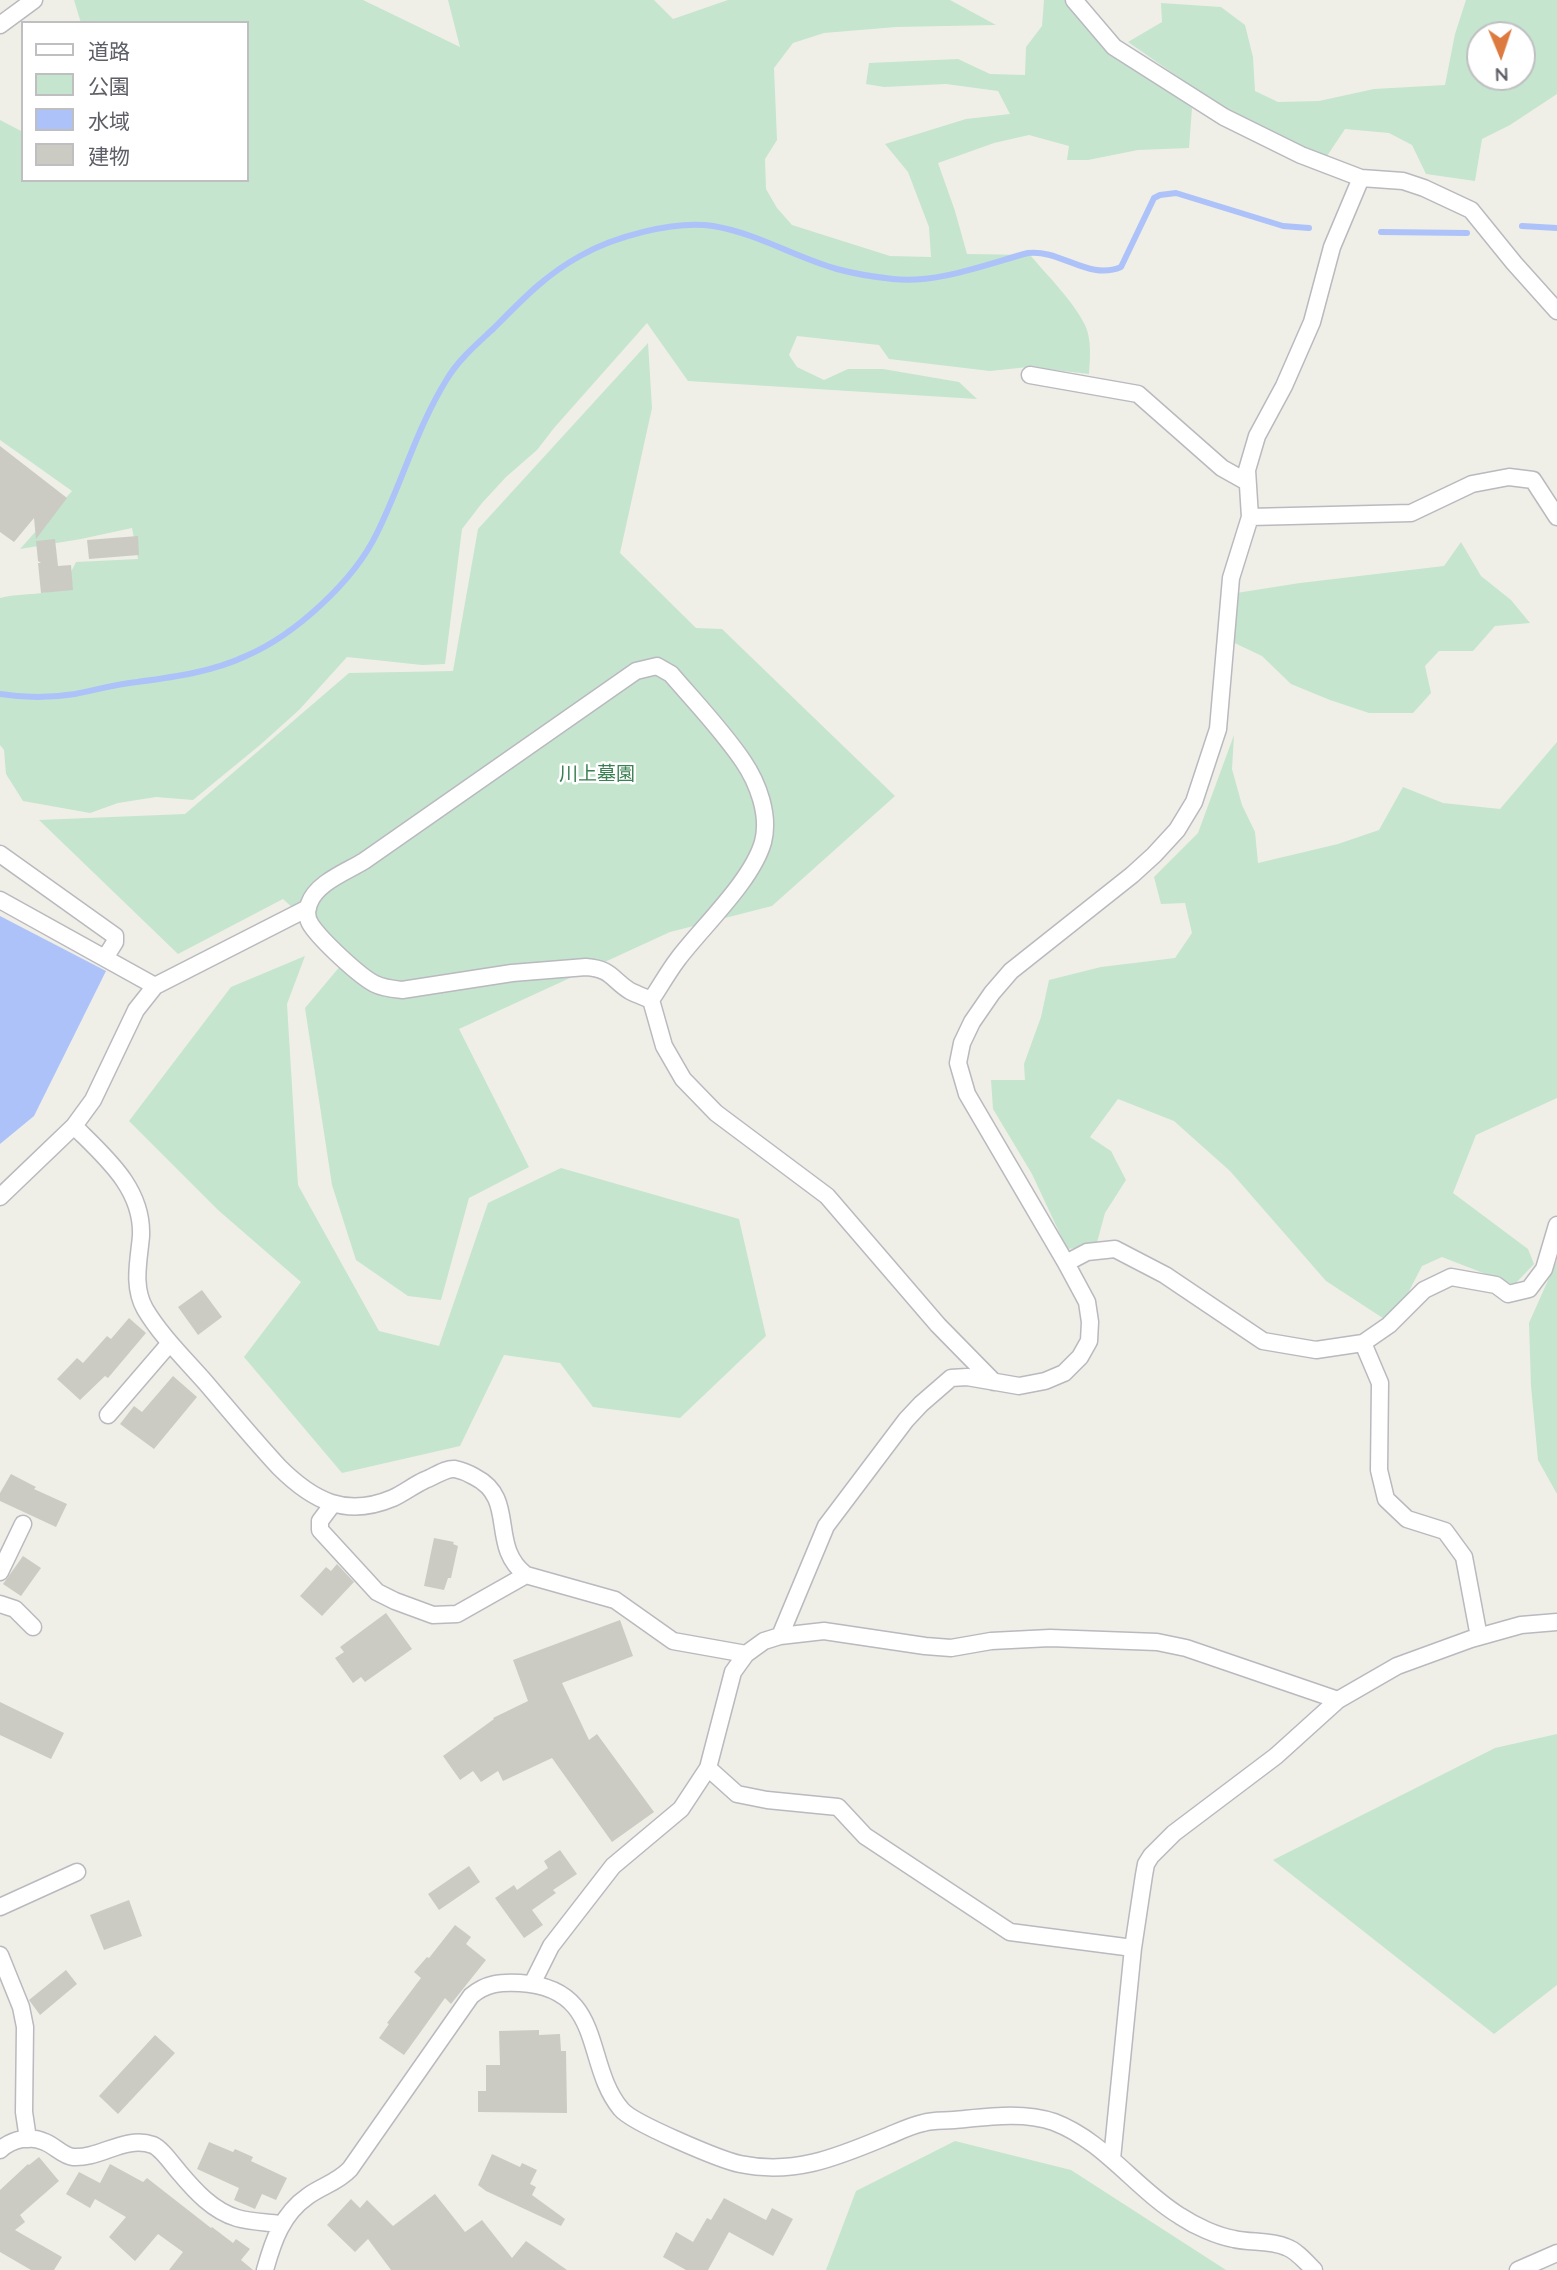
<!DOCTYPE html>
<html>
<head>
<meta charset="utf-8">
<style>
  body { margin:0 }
  #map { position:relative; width:1557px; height:2270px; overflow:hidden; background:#efefe7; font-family:Quicksand,"Noto Sans JP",sans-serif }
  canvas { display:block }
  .legend { position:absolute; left:21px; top:21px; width:228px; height:161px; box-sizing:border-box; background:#fff; border:2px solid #bfbfc2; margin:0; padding:9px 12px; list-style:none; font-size:21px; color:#5e5f66 }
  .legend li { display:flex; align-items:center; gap:14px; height:35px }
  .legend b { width:35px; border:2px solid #bfbfc2 }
  .north { position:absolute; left:1466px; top:21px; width:70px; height:70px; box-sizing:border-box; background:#fff; border:2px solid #bfbfc2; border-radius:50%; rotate:178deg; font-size:19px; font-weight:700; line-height:28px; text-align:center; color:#5e5f66 }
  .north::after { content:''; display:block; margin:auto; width:24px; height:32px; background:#dd7a3f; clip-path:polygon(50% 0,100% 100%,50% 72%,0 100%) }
</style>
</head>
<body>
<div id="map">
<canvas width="1557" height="2270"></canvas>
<ul class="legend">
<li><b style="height:9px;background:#fff"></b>道路</li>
<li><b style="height:19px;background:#c5e5cf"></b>公園</li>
<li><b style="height:19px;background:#adc2f9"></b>水域</li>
<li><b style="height:19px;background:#cbcbc3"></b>建物</li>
</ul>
<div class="north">N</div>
</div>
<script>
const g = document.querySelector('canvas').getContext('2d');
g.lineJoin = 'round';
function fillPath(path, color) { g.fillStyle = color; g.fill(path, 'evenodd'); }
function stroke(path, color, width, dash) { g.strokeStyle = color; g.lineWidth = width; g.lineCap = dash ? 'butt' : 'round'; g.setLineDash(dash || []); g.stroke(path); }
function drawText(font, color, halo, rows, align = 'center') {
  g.font = font + ' Quicksand,"Noto Sans JP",sans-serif'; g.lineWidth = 5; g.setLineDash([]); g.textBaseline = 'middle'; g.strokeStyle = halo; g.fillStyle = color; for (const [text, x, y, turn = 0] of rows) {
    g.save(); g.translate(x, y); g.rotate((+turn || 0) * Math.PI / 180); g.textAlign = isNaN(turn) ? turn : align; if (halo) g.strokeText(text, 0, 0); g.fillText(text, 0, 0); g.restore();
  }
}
fillPath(new Path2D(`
  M74 0H363L460 47 448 0H654L673 19 728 0H950L996 25 896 27 824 33 793 43 774 68 777 140 765 159 766 189 777 208 792 225 890 256 931 257 929 227 908 172 885 144 966 119 1010 114 998 91 946 84 884 87 866 84 869 63 958 59 990 74 1025 75 1026 47 1042 26 1044 0H1075L1172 92 1192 108 1189 148 1138 150 1088 160H1067L1069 146 1029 135 994 143 938 163 955 211 967 254 1030 255C1047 275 1074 302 1085 325 1092 340 1090 359 1089 374L1028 367 990 371 889 359 879 345 797 336 789 355 797 367 824 380 848 369H883L959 382 977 399 688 381 647 323 554 428 537 450 506 477 482 503 462 529 445 664 422 665 347 657 299 710 260 745 193 800 156 797 118 803 90 813 23 801 6 774 4 750 0 745V598C38 589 56 604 76 562L138 559 132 528 81 539 20 549 72 491 0 440V120L23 132V180H247V23H81Z
  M1466 0H1557V94L1510 125 1482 139 1475 181 1426 174 1412 145 1389 133 1345 129 1325 159 1253 129 1128 42 1162 22 1161 3 1221 7 1245 25 1253 57 1255 91 1278 102 1319 101 1374 89 1445 85 1455 34ZM1480 35H1522V77H1480Z
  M648 343 652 408 620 553 696 628 722 629 895 796 772 906 670 932 459 1029 529 1167 469 1198 441 1300 408 1296 356 1260 332 1185 305 1008 347 958 283 899 178 954 39 820 185 814 349 673 453 671 478 529Z
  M1461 542 1481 576 1511 600 1530 623 1495 626 1473 651H1439L1425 666 1431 693 1413 713H1369L1330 700 1291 684 1262 656 1224 638 1230 594 1300 583 1444 566Z
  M1234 735 1232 769 1242 805 1255 832 1258 863 1338 844 1379 830 1403 787 1443 803 1500 809 1557 742V1098L1476 1135 1453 1193 1528 1249 1534 1264 1514 1285 1442 1257 1422 1266 1392 1324 1326 1281 1230 1171 1174 1121 1118 1099 1090 1137 1111 1151 1126 1180 1105 1213 1096 1246 1067 1249 1032 1174 993 1109 991 1080H1025L1024 1064 1041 1017 1049 980 1101 967 1175 958 1192 933 1185 903 1161 904 1154 877 1198 833Z
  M305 956 287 1004 298 1185 379 1331 439 1346 488 1203 561 1168 739 1219 766 1336 680 1418 593 1407 560 1363 504 1355 460 1446 342 1473 244 1357 301 1282 218 1210 129 1121 231 987Z
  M1557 1260V1494L1538 1460 1531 1386 1529 1323Z
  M1557 1734V1985L1494 2034 1273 1860 1495 1748Z
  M955 2141 1071 2170 1226 2270H826L856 2191Z`), '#c5e5cf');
fillPath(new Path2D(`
  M0 916 106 971 34 1116 0 1144Z`), '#adc2f9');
stroke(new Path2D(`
  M1522 226 1557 228
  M1381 232 1467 233
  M0 694C25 698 50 698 75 694 96 690 116 684 137 682 174 677 212 672 246 656 295 635 354 581 377 533 402 483 417 427 447 379 459 359 477 344 494 328 522 300 544 276 580 256 613 237 674 220 713 226 756 233 795 257 837 269 855 274 875 277 893 279 936 284 987 264 1028 253 1060 249 1089 281 1121 267L1154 198 1160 195 1176 193 1283 226 1309 228`), '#adc2f9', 6);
fillPath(new Path2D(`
  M0 446 67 498 36 539 34 518 14 542 0 532Z
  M138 536 139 555 89 559 87 540Z
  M55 539 58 566 71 565 73 590 41 593 38 563H41L38 561 36 541Z
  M202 1290 222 1317 198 1335 178 1307Z
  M129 1318 146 1333 108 1378 105 1376 80 1400 57 1379 77 1358 83 1363 107 1336 111 1339Z
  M173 1376 197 1397 154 1449 120 1424 134 1406 142 1412Z
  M11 1474 36 1487 34 1489 67 1504 56 1527 0 1501V1493Z
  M434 1538 454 1542 453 1544 458 1546 451 1578H448L444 1590 424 1586Z
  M23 1556 41 1568 21 1596 3 1584Z
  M337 1564 354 1582 322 1616 300 1596 326 1567 331 1571Z
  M386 1613 412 1649 365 1682 361 1677 353 1683 335 1658 344 1652 340 1647Z
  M620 1620 633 1656 562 1683 589 1740 597 1734 654 1812 612 1842 552 1758 503 1781 498 1771 481 1782 473 1771 460 1780 443 1756 494 1719 493 1718 528 1701 513 1660Z
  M0 1702 64 1733 51 1759 0 1735Z
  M560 1850 577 1874 553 1890 556 1893 532 1910 543 1925 524 1938 495 1898 514 1885 517 1890 548 1868 544 1861Z
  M469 1866 480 1882 439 1910 428 1894Z
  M129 1900 142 1936 104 1950 90 1915Z
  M455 1925 471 1937 466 1944 486 1960 451 2004 445 1998 404 2055 379 2038 389 2024 387 2023 421 1978 414 1972 427 1957 429 1958Z
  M66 1970 77 1984 40 2015 29 2000Z
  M539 2030V2035L560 2034 561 2051H566L567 2113 478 2112V2091H486V2065H500L499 2031Z
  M155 2035 175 2053 118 2114 99 2096Z
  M209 2142 233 2152 235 2149 253 2157 251 2161 287 2178 276 2200 262 2194 255 2209 234 2200 239 2188 197 2169Z
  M492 2154 520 2167 522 2163 537 2170 530 2184 536 2187 532 2195 565 2219 561 2226 486 2191 478 2185Z
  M39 2157 59 2181 20 2215 25 2222 15 2230 62 2257 54 2270H31L0 2252V2190L28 2164 29 2165Z
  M110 2164 143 2182 147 2178 211 2228 212 2227 233 2243 236 2239 250 2249 241 2260 253 2270H169L183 2252 158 2234 135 2261 109 2237 126 2217 95 2199 90 2208 66 2194 79 2172 100 2183Z
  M435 2194 465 2232 482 2220 512 2258 526 2241 567 2270H391L368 2239 355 2252 327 2225 351 2199 360 2208 367 2200 393 2226Z
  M724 2198 766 2220 772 2208 793 2219 773 2256 729 2232 708 2270H686L663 2257 676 2232 693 2242 707 2218 711 2220Z`), '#cbcbc3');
const street = new Path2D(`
  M1074 0 1114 47 1224 117 1301 155 1361 178 1403 181 1424 188 1471 210 1514 263 1557 311
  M0 25 34 0
  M1030 375 1138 394 1222 468 1247 482
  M1250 517 1411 513 1472 484 1509 477 1533 480 1557 517
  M0 854 115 936V942L105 958
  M0 900 155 986
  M651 1000C644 997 636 994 630 991 611 979 612 969 586 967L512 973 402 990C393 989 383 988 375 984 359 976 321 940 311 925 307 919 306 911 309 904 316 883 346 872 364 861L636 671 657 666 671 674C695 702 722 730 743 761 758 783 770 815 763 842 752 881 702 927 678 959 668 972 660 987 651 1000L664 1046 683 1079 716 1113 827 1196 938 1325 994 1382
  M74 1126C105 1157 143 1188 141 1236 139 1260 132 1286 145 1309 161 1336 185 1359 206 1383 230 1411 254 1440 279 1467 313 1501 346 1518 393 1498 404 1493 414 1485 425 1480 434 1477 445 1468 455 1469 460 1470 470 1474 475 1477 518 1499 488 1546 526 1575L615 1600 673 1641 746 1654
  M0 1197 74 1126 93 1100 136 1010 155 986 308 908
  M1066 1263 1087 1252 1115 1249 1165 1275 1263 1341 1316 1350 1363 1343 1380 1383 1379 1470 1386 1499 1407 1519 1445 1531 1464 1557 1479 1637
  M1363 1343 1389 1325 1424 1290 1451 1277 1496 1285 1508 1294 1529 1289 1544 1269 1557 1225
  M108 1415 170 1343
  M332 1505 320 1521V1530L377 1592 395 1601 433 1615 457 1614 526 1575
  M0 1572 23 1524
  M0 1604 15 1609 33 1627
  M780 1636 826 1526 906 1420 921 1404 951 1378 967 1377 1019 1386 1045 1381 1064 1373 1080 1357 1089 1341 1090 1322 1087 1302 1066 1263 967 1094 958 1063 962 1043 972 1022 992 993 1011 971 1132 875 1154 855 1177 830 1194 802 1218 729 1231 578 1250 517 1247 470 1257 436 1284 386 1312 322 1332 247 1361 178
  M708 1768 737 1794 767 1800 838 1807 865 1836 1010 1932 1133 1948
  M0 1907 77 1872
  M0 1955 21 2007 25 2027 24 2112 28 2139
  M532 1984 551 1946 613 1866 681 1809 708 1768 733 1672 746 1654 764 1641 780 1636 824 1631 925 1646 951 1648 991 1641 1050 1638 1157 1642 1186 1648 1338 1700
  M0 2150C12 2139 30 2135 45 2142 55 2146 63 2156 73 2157 100 2159 125 2135 153 2145 162 2149 172 2164 179 2172 195 2191 213 2211 237 2218 251 2222 266 2222 280 2224
  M1112 2159 1133 1948 1144 1875 1146 1864 1151 1856 1174 1833 1276 1756 1338 1700 1397 1666 1471 1639 1521 1625 1557 1622
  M265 2270C273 2241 282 2214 308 2196 322 2186 338 2182 350 2169L471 1996C486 1983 501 1982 520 1983 606 1988 583 2064 621 2109 632 2123 721 2160 740 2164 793 2175 835 2158 883 2138 896 2133 909 2126 923 2123 933 2120 944 2121 954 2120 986 2117 1023 2111 1054 2122 1104 2141 1136 2189 1180 2216 1195 2226 1217 2236 1234 2239 1250 2243 1270 2240 1286 2247 1296 2250 1307 2263 1314 2270
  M1518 2270 1557 2253`);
stroke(street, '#b9b9bf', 19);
stroke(street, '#fff', 16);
drawText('19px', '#3b8053', '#fff', [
  ["川上墓園",597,774]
]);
</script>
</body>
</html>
